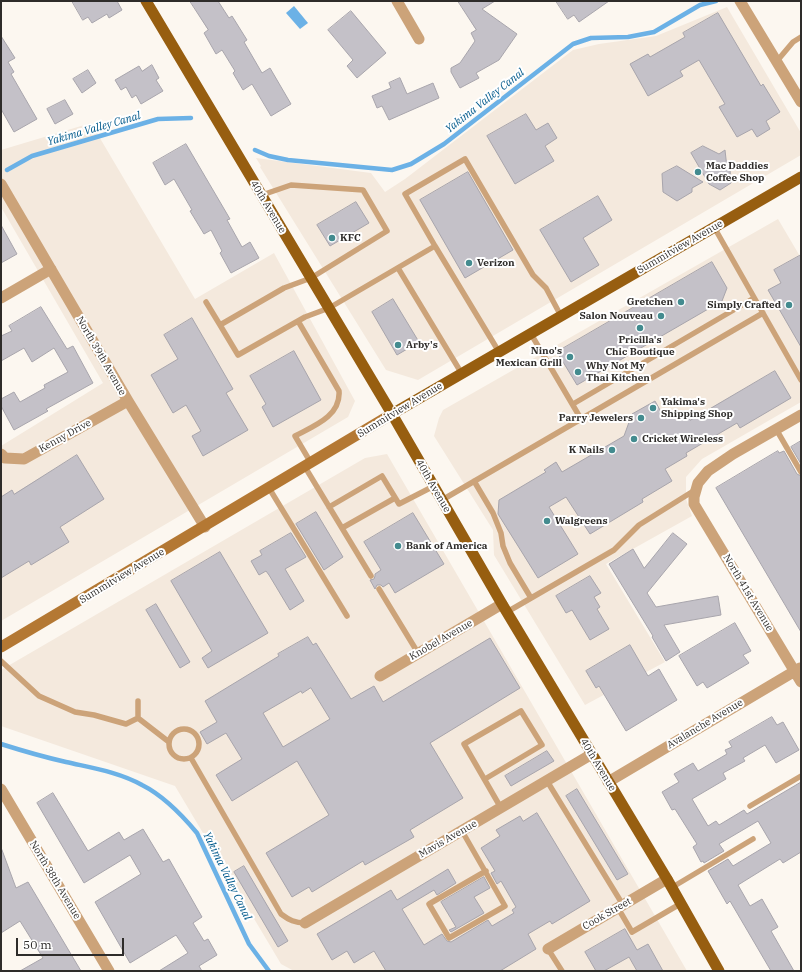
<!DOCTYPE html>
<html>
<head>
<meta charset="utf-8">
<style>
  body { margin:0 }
  #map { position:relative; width:802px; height:972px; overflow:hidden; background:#fcf7f0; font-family:"IBM Plex Serif",serif }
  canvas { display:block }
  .frame { position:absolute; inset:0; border:2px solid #2e2c2a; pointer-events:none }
  .scale { position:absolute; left:16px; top:938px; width:108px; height:18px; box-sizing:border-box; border:2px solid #2e2c2a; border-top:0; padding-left:5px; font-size:12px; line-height:14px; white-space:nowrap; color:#2e2c2a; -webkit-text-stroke:3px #fff; paint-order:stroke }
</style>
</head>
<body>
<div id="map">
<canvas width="802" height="972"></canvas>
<div class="frame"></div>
<div class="scale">50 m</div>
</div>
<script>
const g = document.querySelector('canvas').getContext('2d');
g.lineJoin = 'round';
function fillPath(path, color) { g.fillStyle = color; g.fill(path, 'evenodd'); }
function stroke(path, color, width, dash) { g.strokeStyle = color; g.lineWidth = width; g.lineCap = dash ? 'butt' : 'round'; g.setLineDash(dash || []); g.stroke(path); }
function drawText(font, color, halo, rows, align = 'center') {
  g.font = font + ' "IBM Plex Serif",serif'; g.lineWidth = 4; g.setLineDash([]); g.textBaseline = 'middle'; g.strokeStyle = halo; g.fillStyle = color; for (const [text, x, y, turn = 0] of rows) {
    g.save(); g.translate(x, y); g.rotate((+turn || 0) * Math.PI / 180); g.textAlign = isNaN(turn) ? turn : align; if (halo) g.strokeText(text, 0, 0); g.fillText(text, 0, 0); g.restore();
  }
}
fillPath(new Path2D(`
  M727 7 801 133V155L418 380 386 370 260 167 261 166 256 158 371 173 385 192 405 179 573 50 599 44 656 36Z
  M91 123 195 299 274 253 355 401 348 417 1 621V446L103 383 1 207V150Z
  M778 219 801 258V402L702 459 686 477V499L692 516 606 564 665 662 585 705 494 555 493 530 434 436 439 418 443 410Z
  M387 454 687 971H294L281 964 175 786 1 726V670L365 458Z`), '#f4e9dd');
fillPath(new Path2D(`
  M294 6 308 23 300 29 286 13Z`), '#6bb1e6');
stroke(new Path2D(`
  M255 150 269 156 288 160 392 170 411 164 444 144 573 44 591 38 628 37 654 32 700 5 716 1
  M7 170 32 156 158 119 191 118
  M1 744C23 751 44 757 66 762 92 768 119 772 142 785 164 796 182 815 197 833L249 944 269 971`), '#6bb1e6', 4.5);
const building = new Path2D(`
  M72 1H117L122 10 109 18 107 14 92 23 88 17 83 20Z
  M190 1H218L229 18 232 16 247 40 244 42 262 73 270 68 291 104 271 116 252 84 243 90 233 73 235 71 222 50 216 54 204 33 208 30Z
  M458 1H495L482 9 517 34 499 60 476 73 479 78 460 88 451 72V68L460 63 475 41 471 33 476 30Z
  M556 1H609L579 22 574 15 568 19Z
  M351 11 386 53 357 78 347 66 353 60 328 30Z
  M718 13 761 86 763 84 780 112 766 121 770 129 757 137 752 129 737 137 719 107 725 104 699 60 680 71 683 76 648 96 630 64 648 54 650 57 685 37 683 33Z
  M1 36 15 58 8 62 14 72 11 74 37 119 14 132 1 109Z
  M152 65 159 78 156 80 163 91 141 104 136 95 132 98 126 87 121 90 115 80 139 66 142 71Z
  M88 70 96 83 82 93 73 79Z
  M400 78 407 94 433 83 439 98 389 120 382 106 377 108 372 96 391 88 389 83Z
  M65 100 73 114 55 124 47 109Z
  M526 114 536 130 548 123 557 138 545 146 554 161 515 184 487 136Z
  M186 144 230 219 227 220 242 247 250 242 259 258 231 273 220 253 222 251 211 230 204 234 190 211 192 210 174 179 165 185 153 163Z
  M703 146 719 154 725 150 727 168 730 170 731 183 720 190 709 184 691 153Z
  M677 166 703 182 692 188V192L677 201 663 192 662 174Z
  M468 172 513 250 465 278 420 200Z
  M598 196 612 220 583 238 599 265 571 282 540 230Z
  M356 202 369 223 330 246 317 225Z
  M1 225 17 254 1 263Z
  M801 255V347L768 290 781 283 774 270Z
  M712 262 727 288 722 301 577 385 557 352Z
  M393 299 419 342 397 355 372 312Z
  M41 307 67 349 73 346 93 383 46 409 48 411 14 430 1 406V399L14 392 20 402 45 388 44 385 68 372 54 348 32 362 24 348 1 361V336L12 331 9 326Z
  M192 318 233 389 226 393 248 430 203 456 192 436 201 431 186 405 173 413 151 375 178 359 164 335Z
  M294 351 321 400 273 427 262 407 266 404 250 376Z
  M775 371 791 398 740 428 737 423 686 453 687 456 665 469 672 481 642 499 643 502 590 534 566 497 549 507 578 554 538 578 498 514 499 500 546 472 544 470 556 462 562 472 624 436 632 414 655 401 665 419 679 411 686 413 690 420Z
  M801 441V464L791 447Z
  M778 451 779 453 784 451 797 474 801 476V632L716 488Z
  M77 455 104 499 60 527 69 542 31 565 29 561 1 578V497L12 490 14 494Z
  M316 512 343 557 324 570 296 524Z
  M413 513 444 564 395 593 389 583 383 587 381 585H377L375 589 370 580 374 579 375 576V574L381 570 364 542Z
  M291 533 306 557 285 569 304 601 290 610 269 575 266 571 259 575 251 561 262 555 260 551Z
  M673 533 687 544 647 593 656 607 718 596 721 615 664 625 680 652 666 661 652 637 653 636 609 564 633 549 644 568Z
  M220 552 268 633 208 668 202 658 212 651 171 581Z
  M590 576 601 593 594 597 600 607 597 609 609 629 590 640 572 610 566 613 556 596Z
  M156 604 190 662 180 668 146 610Z
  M735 623 751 651 743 655 749 663 707 688 703 682 697 686 679 656Z
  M308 637 313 645 316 643 351 699 374 686 383 702 490 638 520 688 430 743 463 798 410 830 414 837 365 865 363 861 312 892 309 887 292 897 266 853 329 815 297 761 232 801 216 775 242 759 226 733 207 744 200 732 217 722 205 701 279 656 278 654ZM311 688 330 719 283 747 263 713 301 691 302 693Z
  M630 645 648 676 659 669 677 700 626 731 599 686 596 688 586 671Z
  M772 717 777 725 783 722 799 750 776 763 765 745 743 758 745 761 723 773 726 779 692 799 708 826 716 821 719 825 744 810 747 814 801 782V852L783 863 780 859 738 885 750 906 762 899 778 927 771 931 794 971H771L730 901 727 904 708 871 728 859 733 866 771 843 758 821 719 844 724 851 704 863 703 861 701 862 693 847 697 844 675 809 672 810 662 792 679 782 674 774 693 763 698 771 727 754 725 750 732 747 729 742Z
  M547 751 554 761 511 786 505 776Z
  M577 789 628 874 617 880 566 796Z
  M53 793 88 851 119 832 124 840 143 829 163 862 169 859 202 917 193 923 204 941 208 939 217 955 199 966 202 971H159L188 953 176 935 130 963 95 902 141 874 130 855 84 883 37 803Z
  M537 813 590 901 552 924 550 921 528 934 536 949 500 971H386L374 951 354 963 347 951 332 960 317 934 391 890 397 900 448 869 456 883 437 895 434 890 402 909 424 945 442 934 447 941 451 942 488 920 492 926 514 913 512 910 516 907 501 881 497 884 491 873 495 871 481 848 500 836 496 830 520 816 523 821Z
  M2 850 16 888 28 882 81 971H20L43 958 20 921 1 933V851Z
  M244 866 288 941 278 947 234 872Z
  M484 877 490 888 474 897 484 913 451 932 449 930 456 927 441 902Z
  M625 929 637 950 648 944 663 971H637L629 957 604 971H596L585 952Z`);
fillPath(building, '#c4c1c8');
stroke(building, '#a8a5ac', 1);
stroke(new Path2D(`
  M777 61 793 42 801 37
  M714 227 801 380
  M435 246 499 352
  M398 268 462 374
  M206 302 220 325 284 288 311 278 387 231 363 190 291 185 262 195
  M298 321 339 391C341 416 314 426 295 436L311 463
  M220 325 238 355 305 317 329 308 435 246 405 194 465 159 533 275 546 288 561 316
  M531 334 581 419
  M573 404 754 298
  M776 429 801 472
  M305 467 371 576
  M474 481 493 513 501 533 503 546 510 563 531 598
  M269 488 347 616
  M442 500 763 313
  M329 507 382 476 399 504 434 486
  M342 528 395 498
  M379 589 418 653
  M507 612 614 550 639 525 695 490
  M1 661 39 696 75 712 94 715 126 724 138 718V701
  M138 718 169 742
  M169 744a15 15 0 1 1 30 0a15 15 0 1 1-30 0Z
  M191 758 281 914C289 920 295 923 305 923
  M485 779 542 745 521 711 464 744 501 808
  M547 781 623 905
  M750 806 801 776
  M462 831 505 906 449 938 429 904 486 871
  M671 888 753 839
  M618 908 632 932 680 904
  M548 949 562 971`), '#cca379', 5.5);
stroke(new Path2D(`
  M397 1 419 39
  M740 1 801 102
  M1 184 128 401 205 527
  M1 298 51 269
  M801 415 733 454 708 471 698 483 694 497V504L801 682
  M1 454 5 458 24 459 128 401
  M380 676 502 604
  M608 782 800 668
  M1 789 109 971
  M305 923 592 754
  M548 949 667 879`), '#cca379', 11);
stroke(new Path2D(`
  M1 647 392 414`), '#b47833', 11);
stroke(new Path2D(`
  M146 1 392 414 502 604 667 879 719 971
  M392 414 801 177`), '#975e10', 11);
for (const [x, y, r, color] of [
  [698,172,4,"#438b8f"],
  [332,238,4,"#438b8f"],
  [469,263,4,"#438b8f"],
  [681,302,4,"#438b8f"],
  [789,305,4,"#438b8f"],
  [661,316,4,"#438b8f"],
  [640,328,4,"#438b8f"],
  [398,345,4,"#438b8f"],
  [570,357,4,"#438b8f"],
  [578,372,4,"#438b8f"],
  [653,408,4,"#438b8f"],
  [641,418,4,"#438b8f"],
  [634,439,4,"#438b8f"],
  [612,450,4,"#438b8f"],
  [547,521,4,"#438b8f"],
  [398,546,4,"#438b8f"]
]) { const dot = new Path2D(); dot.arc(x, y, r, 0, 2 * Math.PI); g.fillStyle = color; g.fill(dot); stroke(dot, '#fff', 1.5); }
drawText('bold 10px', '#2e2c2a', '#fff', [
  ["Mac Daddies",706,166],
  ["Coffee Shop",706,178],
  ["KFC",340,238],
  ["Verizon",477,263],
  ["Gretchen",673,302,"right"],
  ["Simply Crafted",781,305,"right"],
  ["Salon Nouveau",653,316,"right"],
  ["Pricilla's",640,340,"center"],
  ["Chic Boutique",640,352,"center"],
  ["Arby's",406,345],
  ["Nino's",562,351,"right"],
  ["Mexican Grill",562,363,"right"],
  ["Why Not My",586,366],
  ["Thai Kitchen",586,378],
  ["Yakima's",661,402],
  ["Shipping Shop",661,414],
  ["Parry Jewelers",633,418,"right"],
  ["Cricket Wireless",642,439],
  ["K Nails",604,450,"right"],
  ["Walgreens",555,521],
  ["Bank of America",406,546]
], 'left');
drawText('10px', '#2e2c2a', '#fff', [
  ["40th Avenue",268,207,59],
  ["Summitview Avenue",680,247,-30],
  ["North 39th Avenue",101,356,60],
  ["Summitview Avenue",400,410,-31],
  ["Kenny Drive",65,436,-29],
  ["40th Avenue",433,486,60],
  ["Summitview Avenue",122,576,-31],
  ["North 41st Avenue",748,593,59],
  ["Knobel Avenue",441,640,-30],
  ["Avalanche Avenue",705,724,-31],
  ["40th Avenue",598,765,59],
  ["Mavis Avenue",448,839,-30],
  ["North 38th Avenue",55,880,59],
  ["Cook Street",607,914,-30]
]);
drawText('italic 11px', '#00598b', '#fff', [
  ["Yakima Valley Canal",485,101,-38],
  ["Yakima Valley Canal",94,129,-16],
  ["Yakima Valley Canal",227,876,64]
]);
</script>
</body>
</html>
